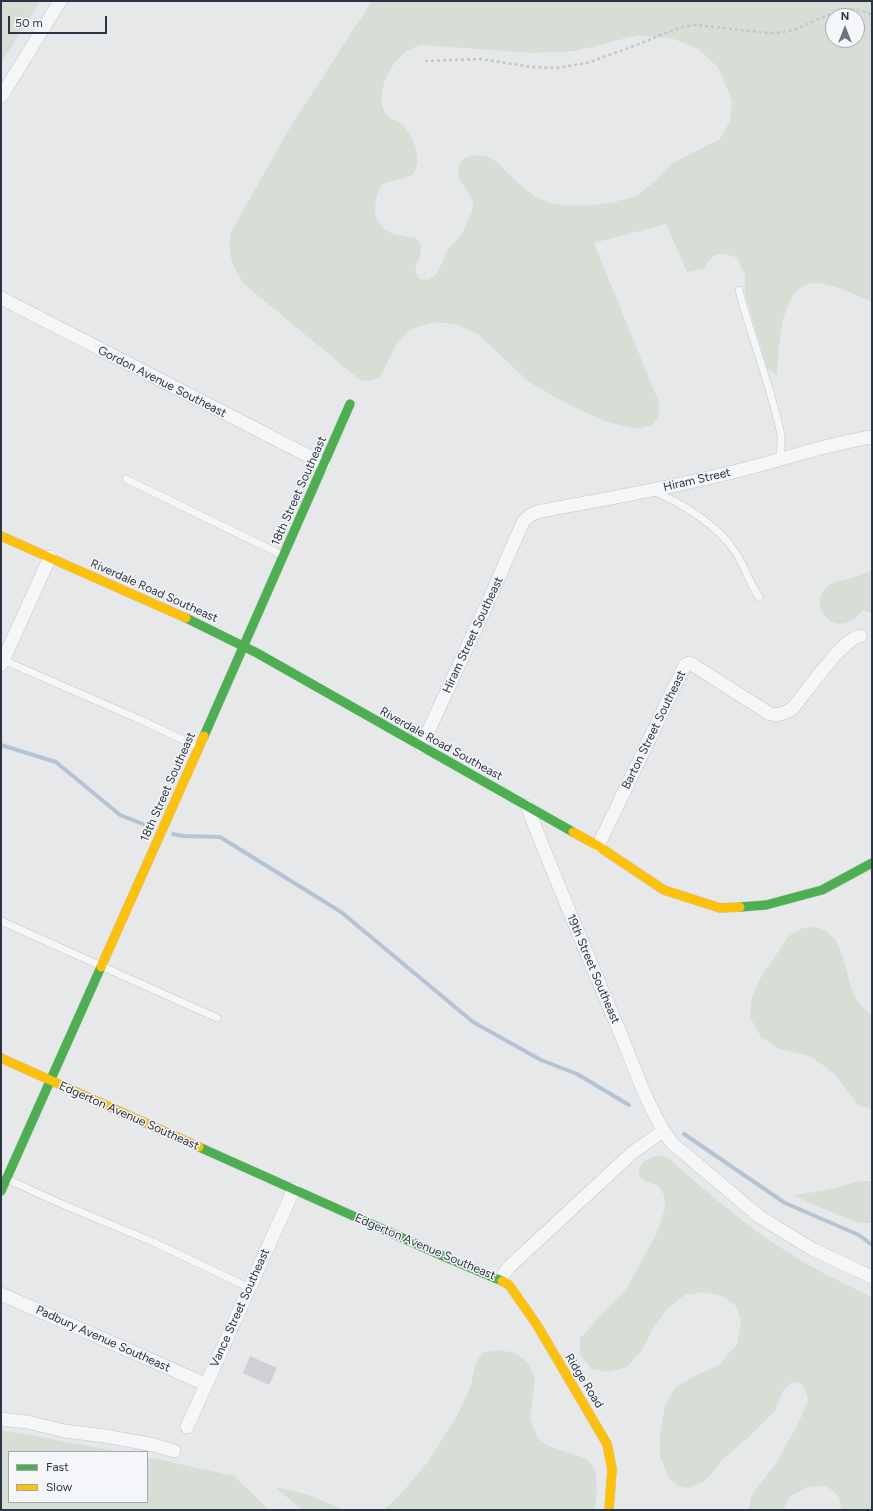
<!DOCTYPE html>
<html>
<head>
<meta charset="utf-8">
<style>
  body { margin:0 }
  #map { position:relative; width:873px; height:1511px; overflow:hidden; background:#e6e8ea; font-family:Figtree,sans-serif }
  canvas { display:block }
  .frame { position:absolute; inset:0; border:2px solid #2b3445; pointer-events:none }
  .legend { position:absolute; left:8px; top:1451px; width:140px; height:52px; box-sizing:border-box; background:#f4f6f9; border:1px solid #a4a8b1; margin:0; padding:5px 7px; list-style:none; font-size:12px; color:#2b3445 }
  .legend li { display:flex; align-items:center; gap:8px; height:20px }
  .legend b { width:20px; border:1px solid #a4a8b1 }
  .north { position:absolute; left:825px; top:8px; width:40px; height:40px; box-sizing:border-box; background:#f4f6f9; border:1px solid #a4a8b1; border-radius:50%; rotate:0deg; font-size:11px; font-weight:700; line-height:16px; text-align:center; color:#2b3445 }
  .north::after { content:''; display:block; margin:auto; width:14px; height:18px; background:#6c737f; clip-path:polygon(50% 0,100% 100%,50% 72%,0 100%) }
  .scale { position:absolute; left:8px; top:16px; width:99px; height:18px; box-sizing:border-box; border:2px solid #2b3445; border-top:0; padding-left:5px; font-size:12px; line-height:14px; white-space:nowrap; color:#2b3445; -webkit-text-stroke:3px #f4f6f9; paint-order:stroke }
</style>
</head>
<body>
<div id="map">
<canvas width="873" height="1511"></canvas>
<div class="frame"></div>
<ul class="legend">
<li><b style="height:5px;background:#4caf50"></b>Fast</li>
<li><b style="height:5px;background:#ffc107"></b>Slow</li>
</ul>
<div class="north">N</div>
<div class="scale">50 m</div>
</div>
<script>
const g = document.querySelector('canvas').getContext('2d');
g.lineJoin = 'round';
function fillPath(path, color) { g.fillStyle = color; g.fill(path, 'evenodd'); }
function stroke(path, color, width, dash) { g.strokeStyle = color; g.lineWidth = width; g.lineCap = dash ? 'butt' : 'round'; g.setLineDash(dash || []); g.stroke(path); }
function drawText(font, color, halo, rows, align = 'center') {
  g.font = font + ' Figtree,sans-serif'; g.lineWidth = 3; g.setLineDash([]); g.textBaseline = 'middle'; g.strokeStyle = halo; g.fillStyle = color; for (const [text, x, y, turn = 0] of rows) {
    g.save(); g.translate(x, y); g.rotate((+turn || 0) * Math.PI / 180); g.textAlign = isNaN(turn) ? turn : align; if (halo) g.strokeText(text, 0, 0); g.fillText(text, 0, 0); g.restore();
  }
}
fillPath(new Path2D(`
  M1 1H40L1 63Z
  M372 1H872V302C854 294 836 285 817 283 779 281 779 350 777 375L767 369 745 293V275L737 258C720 251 712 252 704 269L687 272 666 224 594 243 660 405 658 418 652 425 638 429 604 421 564 402 529 382 478 334 456 324 433 322 411 329 396 345 380 377 369 381 360 380 244 284C232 265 227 255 231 232L291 126ZM833 16H857V40H833ZM638 35 674 39 698 49 718 67 732 101 730 121 720 139 673 163 655 181 636 196 614 202 594 205 573 206 549 203 534 196 508 174 500 164 488 157 475 155 464 158 459 164 458 176 473 201 472 212 461 236 448 249 438 272 429 280 419 279 415 270 420 256 421 245 416 238C409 237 401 236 394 234 371 225 372 205 381 185 391 180 402 180 412 175 414 172 416 168 417 164 419 150 411 131 400 123 395 120 388 118 385 113 375 93 389 66 404 53 409 49 416 47 421 45L533 53 576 51Z
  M872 569V613L863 610C860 613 857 617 854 619 831 636 805 602 829 585 838 579 849 580 858 576 863 574 868 571 872 569Z
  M803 928C808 928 816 926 821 929 854 941 839 998 872 1014V1110L858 1105 835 1074 810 1056 779 1049 761 1037 750 1017 752 998 762 975 790 935Z
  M657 1156 667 1157C703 1188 740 1222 781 1248 810 1267 840 1282 872 1297V1510H842L839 1497 827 1486 807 1487 789 1497 783 1510H750L749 1508 752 1494 775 1465 800 1420 808 1399 805 1388 799 1382 791 1383 783 1391 775 1411 751 1435 722 1460 705 1481 688 1488 677 1486 668 1476 660 1457V1432L665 1406 675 1388 694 1376 718 1366 737 1344 741 1322 736 1306 723 1296 704 1292 685 1295 669 1307 654 1327 642 1350 627 1367 607 1372 591 1369 580 1354V1338L627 1288 656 1235 665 1209 664 1195 658 1186 646 1181 639 1176C639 1162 646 1159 657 1156Z
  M861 1181H872V1223H860L816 1206 793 1195 823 1191Z
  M498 1350 516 1353 528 1363 535 1380 530 1418 537 1437 548 1446 587 1459 596 1471 597 1494 594 1510H383L400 1495 427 1463 457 1416 470 1388 476 1362 484 1352Z
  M1 1430 121 1452H9V1502H147V1457L234 1476 269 1510H1Z
  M275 1487 306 1494 344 1510H302Z`), '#d6ded6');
stroke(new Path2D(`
  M1 745 56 762 120 815 143 824
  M173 834 183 836 220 837 341 912 473 1022 541 1060 577 1074 629 1105
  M684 1134 785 1203 859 1235 872 1245`), '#b4c4d5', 4);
fillPath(new Path2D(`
  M250 1356 277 1368 269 1385 243 1373Z`), '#ced0d3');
const lane = new Path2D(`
  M739 290C751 338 771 386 781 435 782 443 780 451 780 459
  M126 479 282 555
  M653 491C682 503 719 526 736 553 745 567 750 584 759 597
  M1 659 143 721 198 747
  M1 921 217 1018
  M7 1179 57 1202 153 1242 250 1288`);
const street = new Path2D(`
  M1 97 60 1
  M1 298 324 464
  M1 665 50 557
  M421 747 489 600 523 522 529 516 537 512C604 499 671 488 737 471 782 460 826 444 872 437
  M527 806C556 881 587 954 618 1028 633 1063 649 1113 672 1143L760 1217 812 1249 872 1277
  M598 846 685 665 690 663 770 714C779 716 784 713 792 709 806 693 842 639 860 636
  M500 1279 509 1267 632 1153 663 1131
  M1 1294 205 1384
  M1 1419 27 1422 65 1431 105 1436 154 1445 174 1451
  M187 1427 294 1189`);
const fast = new Path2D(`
  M186 618 257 653 573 832
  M204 736 350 404
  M740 907 766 905 822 890 872 863
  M199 1147 445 1257 502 1281
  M1 1191 101 967`);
const slow = new Path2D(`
  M1 536 186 618
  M573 832 598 846 664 890 720 908 740 907
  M101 967 204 736
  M1 1058 199 1147
  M502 1281 509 1285 537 1325 607 1444 612 1469 609 1510`);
stroke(lane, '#c4c6c8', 8);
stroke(street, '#c4c6c8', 14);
stroke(fast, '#c4c6c8', 10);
stroke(slow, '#c4c6c8', 10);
stroke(new Path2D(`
  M425 61 481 59 531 67 556 68 587 63 634 46 681 27 695 25 768 33C777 33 785 32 793 30 820 21 843 0 872 15`), '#c5c6ca', 2.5, [3, 3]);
stroke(lane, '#f5f6f7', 7);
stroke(street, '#f5f6f7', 13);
stroke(fast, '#4caf50', 9);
stroke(slow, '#ffc107', 9);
drawText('12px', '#2b3445', '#f4f6f9', [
  ["Gordon Avenue Southeast",162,382,27],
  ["Hiram Street",697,480,-13],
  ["18th Street Southeast",299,491,-66],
  ["Riverdale Road Southeast",154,591,24],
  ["Hiram Street Southeast",473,635,-65],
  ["Barton Street Southeast",654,730,-64],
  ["Riverdale Road Southeast",441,744,29],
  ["18th Street Southeast",168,787,-66],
  ["19th Street Southeast",593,969,67],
  ["Edgerton Avenue Southeast",129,1116,24],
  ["Edgerton Avenue Southeast",425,1247,23],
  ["Vance Street Southeast",240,1308,-66],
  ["Padbury Avenue Southeast",103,1339,24],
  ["Ridge Road",584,1381,58]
]);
</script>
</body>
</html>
